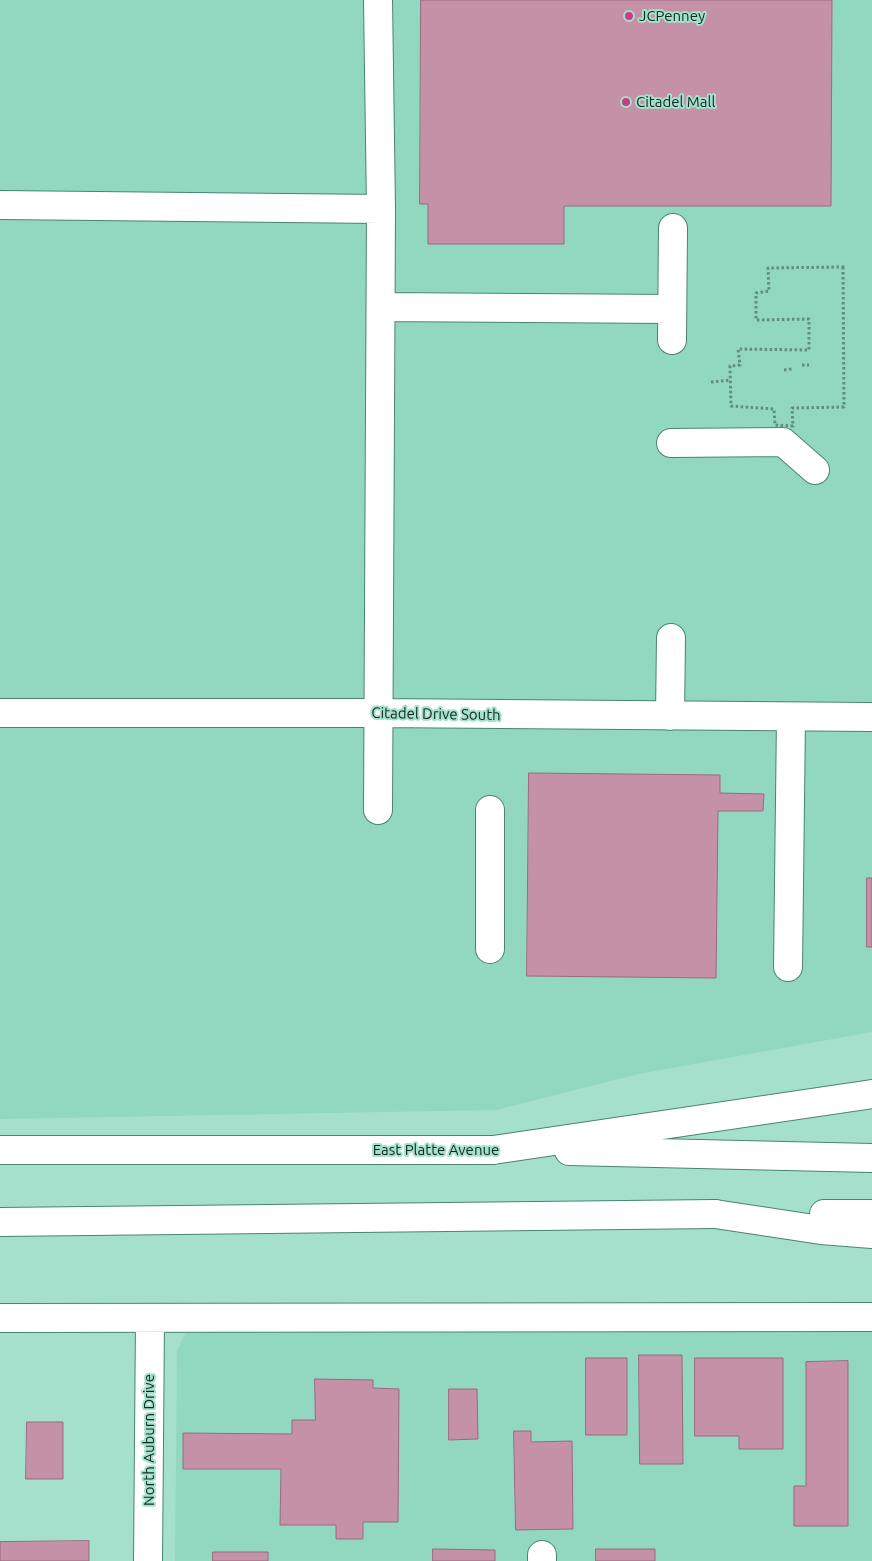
<!DOCTYPE html>
<html>
<head>
<meta charset="utf-8">
<style>
  body { margin:0 }
  canvas { display:block; background:#a4e0cb }
</style>
</head>
<body>
<canvas width="872" height="1561"></canvas>
<script>
const g = document.querySelector('canvas').getContext('2d');
g.lineJoin = 'round';
function fillPath(path, color) { g.fillStyle = color; g.fill(path, 'evenodd'); }
function stroke(path, color, width, dash) { g.strokeStyle = color; g.lineWidth = width; g.lineCap = dash ? 'butt' : 'round'; g.setLineDash(dash || []); g.stroke(path); }
function drawText(font, color, halo, rows, align = 'center') {
  g.font = font + ' Ubuntu,sans-serif'; g.lineWidth = 4; g.setLineDash([]); g.textBaseline = 'middle'; g.strokeStyle = halo; g.fillStyle = color; for (const [text, x, y, turn = 0] of rows) {
    g.save(); g.translate(x, y); g.rotate((+turn || 0) * Math.PI / 180); g.textAlign = isNaN(turn) ? turn : align; if (halo) g.strokeText(text, 0, 0); g.fillText(text, 0, 0); g.restore();
  }
}
fillPath(new Path2D(`
  M0 0H872V1032L638 1074 496 1110 0 1119Z
  M192 1319H872V1561H175L177 1351Z`), '#92d8c0');
const building = new Path2D(`
  M421 0H832L831 206H564V244H428V204H420Z
  M529 773 720 775V793L764 794 763 811H718L716 978 527 976Z
  M867 878H872V947H867Z
  M639 1355H682L683 1464H640Z
  M586 1358H627V1435H586Z
  M695 1358H783V1449H739V1436H695Z
  M848 1361V1526H794V1486H806V1362Z
  M315 1379 373 1380V1388L399 1389 398 1522H363V1539H336V1525H280L281 1469H183V1433L292 1434V1420H315Z
  M449 1389H477L478 1439 449 1440Z
  M27 1422H63V1479H26Z
  M514 1431H531V1442L572 1441 573 1529 516 1530Z
  M89 1541V1561H0V1542Z
  M433 1549 495 1550V1561H433Z
  M596 1549H655V1561H596Z
  M213 1552H268V1561H213Z`);
fillPath(building, '#c491a7');
stroke(building, '#9a6a7f', 1);
const minor = new Path2D(`
  M378 0 381 209 378 810
  M0 205 381 209
  M381 307 672 309
  M672 340 673 228
  M671 443 783 442 815 470
  M0 713H379L872 717
  M670 716 671 638
  M490 810V949
  M788 967 791 717
  M0 1318 872 1317
  M542 1555V1561
  M148 1561 150 1319`);
const major = new Path2D(`
  M0 1150H493
  M0 1222 715 1214`);
const highway = new Path2D(`
  M493 1150 872 1094
  M569 1151 872 1158
  M715 1214 821 1230 872 1234
  M824 1214H872`);
stroke(minor, '#4a8472', 30);
stroke(major, '#4a8472', 30);
stroke(highway, '#4a8472', 30);
stroke(new Path2D(`
  M843 267 844 407 792 408 793 426 775 425 774 409 731 406 730 366 740 365 738 349 809 350V319L756 320V293L769 291 768 268Z
  M802 365H809
  M784 370 792 369
  M711 382 730 380`), '#618d7e', 3, [2.5, 2.5]);
stroke(minor, '#fff', 28);
stroke(major, '#fff', 28);
stroke(highway, '#fff', 28);
for (const [x, y, r, color] of [
  [629,16,5,"#c44086"],
  [626,102,5,"#c44086"]
]) { const dot = new Path2D(); dot.arc(x, y, r, 0, 2 * Math.PI); g.fillStyle = color; g.fill(dot); stroke(dot, '#a4e0cb', 2); }
drawText('15px', '#112922', '#a4e0cb', [
  ["JCPenney",639,16],
  ["Citadel Mall",636,102]
], 'left');
drawText('15px', '#112922', '#a4e0cb', [
  ["Citadel Drive South",436,714,1],
  ["East Platte Avenue",436,1150],
  ["North Auburn Drive",149,1440,-90]
]);
</script>
</body>
</html>
